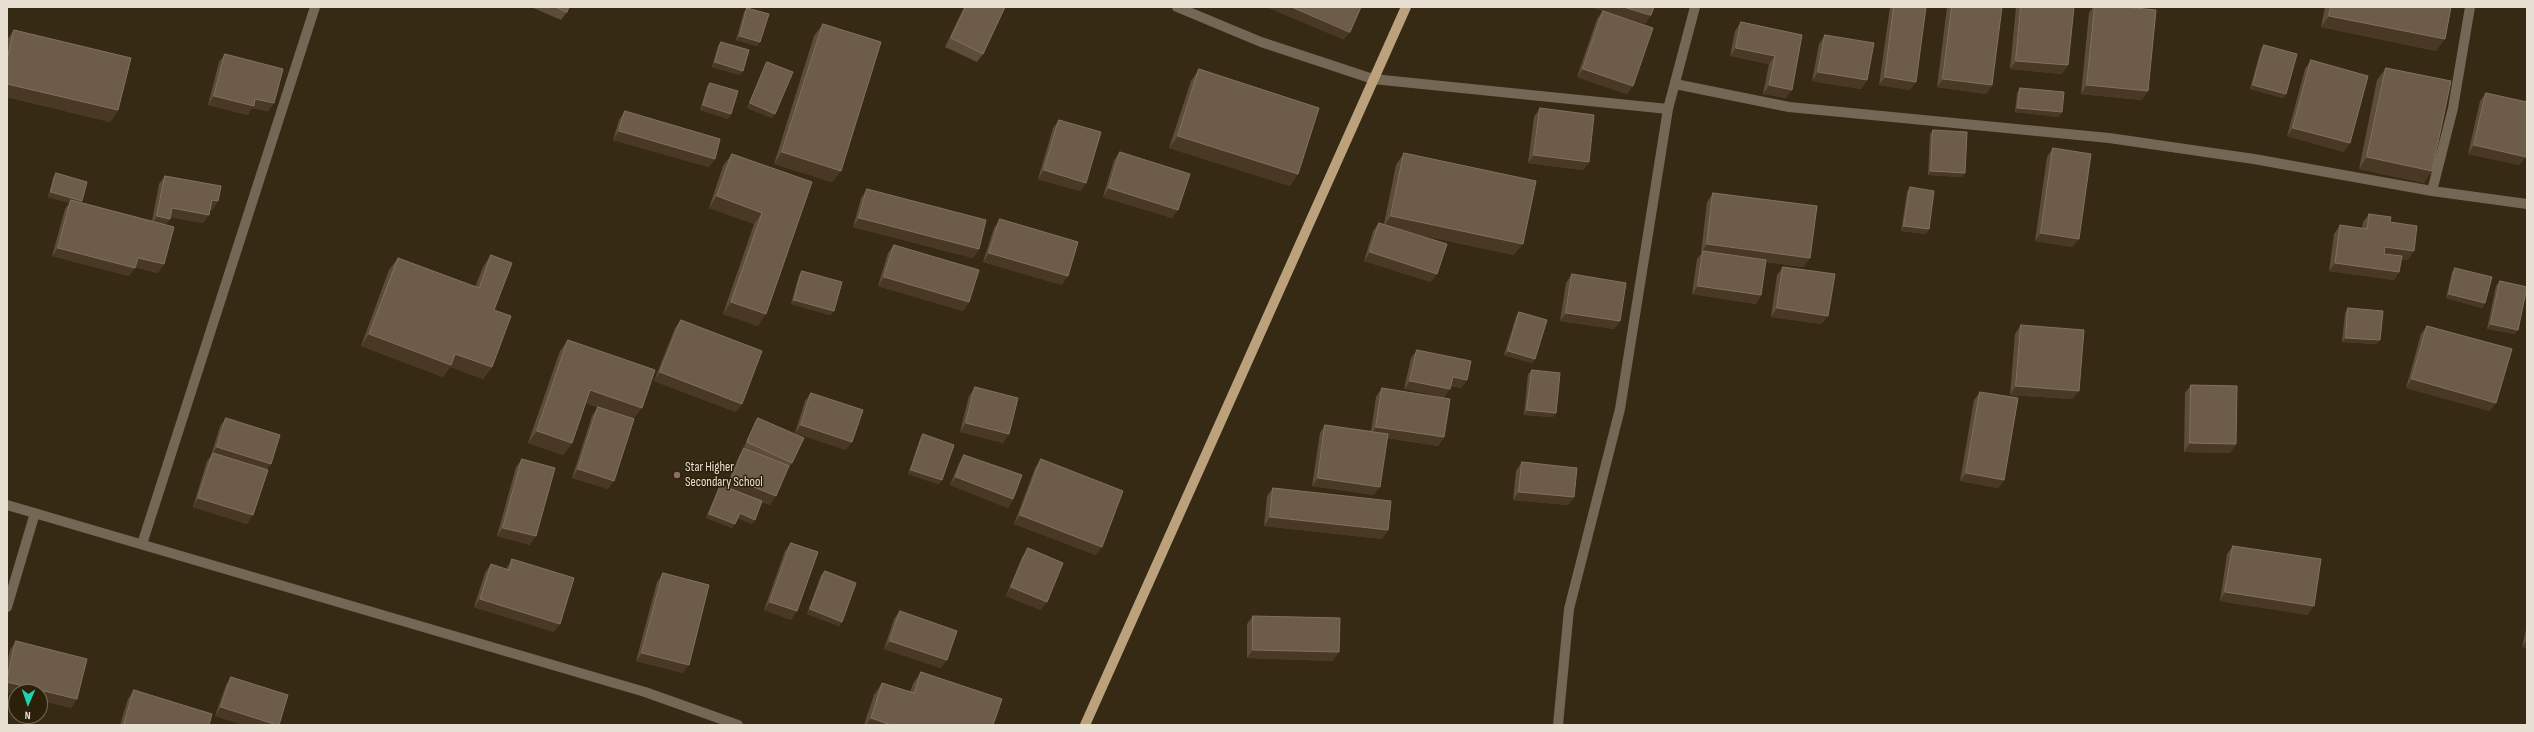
<!DOCTYPE html>
<html>
<head>
<meta charset="utf-8">
<style>
  body { margin:0 }
  #map { position:relative; width:2534px; height:732px; overflow:hidden; background:#362a14; font-family:"Sofia Sans Condensed",sans-serif }
  canvas { display:block }
  .frame { position:absolute; inset:0; border:8px solid #e8e1d3; pointer-events:none }
  .north { position:absolute; left:8px; top:684px; width:40px; height:40px; box-sizing:border-box; background:#2c200a; border:1px solid #776d5a; border-radius:50%; rotate:182deg; font-size:11px; font-weight:700; line-height:16px; text-align:center; color:#e8e1d3 }
  .north::after { content:''; display:block; margin:auto; width:14px; height:18px; background:#19d5b2; clip-path:polygon(50% 0,100% 100%,50% 72%,0 100%) }
</style>
</head>
<body>
<div id="map">
<canvas width="2534" height="732"></canvas>
<div class="frame"></div>
<div class="north">N</div>
</div>
<script>
const g = document.querySelector('canvas').getContext('2d');
g.lineJoin = 'round';
function stroke(path, color, width, dash) { g.strokeStyle = color; g.lineWidth = width; g.lineCap = dash ? 'butt' : 'round'; g.setLineDash(dash || []); g.stroke(path); }
function fillPath(path, color) { g.fillStyle = color; g.fill(path, 'evenodd'); }
function drawText(font, color, halo, rows, align = 'center') {
  g.font = font + ' "Sofia Sans Condensed",sans-serif'; g.lineWidth = 3; g.setLineDash([]); g.textBaseline = 'middle'; g.strokeStyle = halo; g.fillStyle = color; for (const [text, x, y, turn = 0] of rows) {
    g.save(); g.translate(x, y); g.rotate((+turn || 0) * Math.PI / 180); g.textAlign = isNaN(turn) ? turn : align; if (halo) g.strokeText(text, 0, 0); g.fillText(text, 0, 0); g.restore();
  }
}
stroke(new Path2D(`
  M1177 7 1261 42 1373 79 1668 109
  M1675 84 1789 107 2109 138 2254 159 2432 191 2453 108 2470 7
  M2432 191 2527 204
  M7 505 645 692 738 725
  M142 544 315 7
  M7 607 35 513
  M1558 725 1569 609 1620 409 1668 109 1695 7`), '#746755', 10);
stroke(new Path2D(`
  M1085 725 1406 7`), '#bba17c', 10);
fillPath(new Path2D(`
  M531 7H569L567 12 561 20Z
  M964 7H1005L983 54 977 62 945 47Z
  M1890 7H1926L1910 90 1879 85Z
  M1947 7H2002L1992 85 1986 94 1937 87Z
  M2016 7H2074L2062 74 2010 69Z
  M2093 7H2095L2142 100 2081 94 2089 13Z
  M2325 7H2451L2436 51 2321 27Z
  M747 8 760 42 757 46 736 40 744 12Z
  M1603 11 1627 94 1577 77 1597 19Z
  M1741 22 1802 35 1786 98 1763 94 1769 64 1730 56 1735 31Z
  M823 24 841 171 832 182 774 164 814 36Z
  M14 30 118 110 110 122 7 97V40Z
  M1825 35 1867 80 1861 89 1812 81 1819 44Z
  M721 42 740 75 712 67 718 46Z
  M2264 45 2286 94 2283 98 2250 89 2261 49Z
  M225 54 274 103 268 111 252 108 248 115 208 105 219 62Z
  M2311 60 2344 152 2287 136 2305 69Z
  M767 62 772 118 747 108 764 67Z
  M2386 68 2424 183 2359 169 2377 80Z
  M1199 69 1298 174 1290 186 1169 148 1191 81Z
  M710 83 731 114 728 119 700 110 707 87Z
  M2020 88 2059 117 2015 112 2017 93Z
  M2486 93 2520 165 2468 154 2480 101Z
  M1540 108 1589 162 1583 170 1528 163 1534 117Z
  M625 111 715 159 709 167 613 140 619 120Z
  M1059 120 1086 183 1080 191 1038 179 1053 128Z
  M1933 130 1962 177 1928 175 1930 134Z
  M2053 148 2073 247 2035 241 2047 157Z
  M1120 152 1172 218 1103 197 1114 160Z
  M1404 153 1514 255 1415 234 1431 282 1364 261 1373 231 1379 223 1384 224 1396 165Z
  M732 154 812 182 758 326 723 314 754 224 709 208 723 166Z
  M56 173 82 201 80 203 152 221 159 184 165 176 218 201 212 210 210 209 203 223 170 217V219L165 225 158 273 135 267 129 276 52 256 65 209 69 203 48 197 53 178Z
  M1910 188 1929 229 1926 234 1901 231 1907 192Z
  M867 189 979 249 973 258 853 227 861 198Z
  M1713 193 1804 267 1766 262 1761 295 1756 304 1692 294 1697 259 1702 253H1701L1707 202Z
  M2369 214 2390 222 2408 260 2401 259 2399 272 2394 280 2329 271 2334 234 2340 225 2362 228 2363 222Z
  M1000 219 1062 285 983 262 994 228Z
  M894 245 969 302 963 311 878 286 888 253Z
  M491 255 494 310 492 367 483 379 450 367 443 377 361 346 389 270 398 258 475 287 483 267Z
  M1783 267 1822 324 1771 317 1777 275Z
  M2455 268 2485 303 2482 308 2446 298 2452 272Z
  M802 271 834 311 830 315 791 304 799 275Z
  M1572 274 1620 321 1614 329 1560 321 1566 283Z
  M2500 281 2515 334 2487 329 2496 286Z
  M2348 308 2377 344 2342 342 2345 313Z
  M1519 312 1535 359 1532 363 1504 355 1516 317Z
  M681 320 736 412 654 381 675 328Z
  M2021 325 2073 399 2010 395 2015 334Z
  M2427 326 2490 411 2406 388 2421 334Z
  M568 340 634 419 608 489 572 478 592 416 598 407 602 409 586 403 572 443 563 455 528 443 560 351Z
  M1417 350 1467 380 1461 388 1451 386 1404 389 1411 358Z
  M1532 370 1556 413 1553 417 1524 415 1528 374Z
  M2191 385 2236 444 2230 453 2184 452 2185 393Z
  M975 387 1009 434 1003 443 960 432 969 396Z
  M1382 388 1444 437 1438 446 1387 438 1374 495 1312 486 1320 433 1325 425 1371 431 1376 397Z
  M1980 392 2004 480 1998 488 1960 481 1974 400Z
  M811 393 846 450 795 433 805 401Z
  M226 418 267 470 247 524 193 507 207 461 211 456 220 426Z
  M758 418 792 463 789 467H788L770 505 762 502 755 520 752 524 738 518 732 528 706 518 718 489 721 485 751 497 726 486 739 456 744 448 758 453 744 447 755 422Z
  M923 434 942 480 938 484 908 474 920 439Z
  M964 455 1013 499 1008 508 950 485 959 463Z
  M522 459 530 545 497 536 516 467Z
  M1041 459 1096 555 1014 524 1035 468Z
  M1522 462 1574 497 1568 505 1513 500 1516 471Z
  M1273 488 1388 530 1382 539 1264 526 1267 496Z
  M791 543V620L764 610 785 551Z
  M2233 546 2308 615 2220 601 2227 554Z
  M1028 548 1041 610 1006 596 1022 557Z
  M512 559 554 632 474 607 485 573 491 564 506 569Z
  M825 571 842 622 839 626 807 614 821 575Z
  M663 573 683 673 636 661 657 582Z
  M900 611 941 668 884 649 894 619Z
  M1253 616 1333 661 1247 658V624Z
  M2527 625V648L2522 647Z
  M16 641 77 699 71 708 40 700V692H7V663L10 650Z
  M921 672 993 725H864L874 695 882 683 910 692 913 684Z
  M231 677 279 725H244L215 716 226 685Z
  M134 690 209 725H120L128 699Z`), '#5e4c3a');
fillPath(new Path2D(`
  M1266 7H1292L1350 32 1344 40Z
  M1590 7H1624L1651 15 1645 24Z
  M2329 16 2445 39 2436 51 2321 27Z
  M740 36 760 42 757 46 736 40Z
  M1736 48 1775 56 1769 64 1730 56Z
  M2016 61 2068 65 2062 74 2010 69Z
  M715 62 743 71 740 75 712 67Z
  M1583 69 1633 86 1627 94 1577 77Z
  M1818 72 1867 80 1861 89 1812 81Z
  M1885 77 1916 82 1910 90 1879 85Z
  M1943 79 1992 85 1986 94 1937 87Z
  M7 84 118 110 110 122 7 97Z
  M1769 85 1792 90 1786 98 1763 94Z
  M2087 85 2148 91 2142 100 2081 94Z
  M2253 85 2286 94 2283 98 2250 89Z
  M214 96 255 99 274 103 268 111 252 108 248 115 208 105Z
  M750 103 775 114 772 118 747 108Z
  M703 105 731 114 728 119 700 110Z
  M2018 108 2062 112 2059 117 2015 112Z
  M2293 128 2350 143 2344 152 2287 136Z
  M619 131 715 159 709 167 613 140Z
  M1178 136 1298 174 1290 186 1169 148Z
  M2474 145 2526 157 2520 165 2468 154Z
  M782 152 841 171 832 182 774 164Z
  M1534 155 1589 162 1583 170 1528 163Z
  M2367 157 2432 171 2424 183 2359 169Z
  M1044 170 1086 183 1080 191 1038 179Z
  M1931 171 1965 173 1962 177 1928 175Z
  M1109 188 1178 210 1172 218 1103 197Z
  M51 192 82 201 78 205 71 200 69 203 48 197Z
  M717 196 762 213 754 224 709 208Z
  M212 200 218 201 212 210 206 208Z
  M172 208 209 215 203 223 166 216Z
  M157 216 170 219 164 227 151 225Z
  M1391 216 1523 244 1514 255 1383 227Z
  M859 218 979 249 973 258 853 227Z
  M1904 226 1929 229 1926 234 1901 231Z
  M2041 233 2079 239 2073 247 2035 241Z
  M1707 244 1810 258 1804 267 1703 253V251L1702 253H1701Z
  M2385 247 2414 251 2408 260 2379 256Z
  M58 248 135 268 129 276 52 256Z
  M1370 252 1437 274 1431 282 1364 261Z
  M989 253 1068 276 1062 285 983 262Z
  M138 258 164 264 158 273 132 266Z
  M2335 263 2399 272 2394 280 2329 271Z
  M884 277 969 302 963 311 878 286Z
  M1698 286 1761 295 1756 304 1692 294Z
  M2449 294 2485 303 2482 308 2446 298Z
  M794 300 834 311 830 315 791 304Z
  M731 302 766 314 758 326 723 314Z
  M1777 308 1828 316 1822 324 1771 317Z
  M1566 313 1620 321 1614 329 1560 321Z
  M2491 324 2518 330 2515 334 2487 329Z
  M369 334 455 354 492 367 483 379 450 367 443 377 361 346Z
  M2346 338 2380 340 2377 344 2342 342Z
  M1508 351 1535 359 1532 363 1504 355Z
  M660 372 742 404 736 412 654 381Z
  M1453 377 1467 380 1461 388 1447 385Z
  M2412 379 2496 403 2490 411 2406 388Z
  M1410 381 1450 389 1444 398 1404 389Z
  M2016 386 2079 391 2073 399 2010 395Z
  M590 390 642 408 633 420 582 402Z
  M1527 410 1556 413 1553 417 1524 415Z
  M966 423 1009 434 1003 443 960 432Z
  M801 425 852 442 846 450 795 433Z
  M1376 427 1444 437 1438 446 1370 435Z
  M537 431 572 443 563 455 528 443Z
  M2190 443 2236 444 2230 453 2184 452Z
  M217 447 271 464 265 472 213 453 211 456Z
  M578 469 614 481 608 489 572 478Z
  M911 470 942 480 938 484 908 474Z
  M1966 473 2004 480 1998 488 1960 481Z
  M956 477 1013 499 1008 508 950 485Z
  M732 478 776 496 770 505 726 486Z
  M1318 478 1380 487 1374 495 1312 486Z
  M1519 492 1574 497 1568 505 1513 500Z
  M198 498 253 515 247 524 193 507Z
  M740 513 755 520 752 524 736 517Z
  M709 514 735 524 732 528 706 518Z
  M1020 515 1102 547 1096 555 1014 524Z
  M1270 517 1388 530 1382 539 1264 526Z
  M503 528 536 536 530 545 497 536Z
  M1011 587 1047 602 1041 610 1006 596Z
  M2225 592 2314 606 2308 615 2220 601Z
  M480 599 560 624 554 632 474 607Z
  M770 602 797 611 791 620 764 610Z
  M810 609 842 622 839 626 807 614Z
  M2527 640V648L2522 647Z
  M890 641 947 660 941 668 884 649Z
  M1253 650 1339 652 1333 661 1247 658Z
  M642 653 689 665 683 673 636 661Z
  M7 682 77 699 71 708 40 700V692H16V694L7 692Z
  M221 707 277 725H244L215 716Z
  M871 718 891 725H866Z`), '#483824');
const building = new Path2D(`
  M556 7H569L567 12Z
  M966 7H1005L983 54 951 38Z
  M1292 7H1361L1350 32Z
  M1624 7H1654L1651 15Z
  M1894 7H1926L1916 82 1885 77Z
  M1952 7H2002L1992 85 1943 79Z
  M2021 7H2074L2068 65 2016 61Z
  M2095 7H2124L2156 10 2148 91 2087 85Z
  M2331 7H2451L2445 39 2329 16Z
  M747 8 769 14 760 42 740 36Z
  M1603 11 1653 28 1633 86 1583 69Z
  M1741 22 1802 35 1792 90 1769 85 1775 56 1736 48Z
  M823 24 881 42 841 171 782 152Z
  M14 30 131 58 118 110 7 84V60Z
  M1825 35 1874 43 1867 80 1818 72Z
  M721 42 749 50 743 71 715 62Z
  M2264 45 2297 54 2286 94 2253 85Z
  M225 54 283 69 274 103 255 99 254 106 214 96Z
  M2311 60 2368 76 2350 143 2293 128Z
  M767 62 793 72 775 114 750 103Z
  M2386 68 2451 81 2432 171 2367 157Z
  M1199 69 1319 108 1298 174 1178 136Z
  M710 83 738 91 731 114 703 105Z
  M2020 88 2064 92 2062 112 2018 108Z
  M2486 93 2527 102V152L2526 157 2474 145Z
  M1540 108 1594 115 1589 162 1534 155Z
  M625 111 720 139 715 159 619 131Z
  M1059 120 1101 132 1086 183 1044 170Z
  M1933 130 1967 132 1965 173 1931 171Z
  M2053 148 2091 154 2079 239 2041 233Z
  M1120 152 1190 174 1178 210 1109 188Z
  M1404 153 1536 181 1523 244 1391 216Z
  M732 154 812 182 766 314 731 302 762 213 717 196Z
  M56 173 87 182 82 201 51 192Z
  M165 176 221 186 218 201 212 200 209 215 172 208 170 219 157 216Z
  M1910 187 1934 191 1929 229 1904 226Z
  M867 189 986 220 979 249 859 218Z
  M1713 193 1817 206 1810 258 1707 244Z
  M71 200 174 227 164 264 138 258 135 268 58 248Z
  M2369 214 2391 217 2390 222 2417 226 2414 251 2385 247 2384 254 2402 256 2399 272 2335 263 2340 225 2367 229Z
  M1000 219 1078 242 1068 276 989 253Z
  M1379 223 1447 244 1437 274 1370 252Z
  M894 245 979 270 969 302 884 277Z
  M1703 251 1766 260 1761 295 1698 286Z
  M491 255 512 263 494 310 511 316 492 367 455 354 451 365 369 334 398 258 479 288Z
  M1783 267 1835 274 1828 316 1777 308Z
  M2455 268 2492 277 2485 303 2449 294Z
  M802 271 842 282 834 311 794 300Z
  M1572 274 1626 283 1620 321 1566 313Z
  M2500 281 2527 287 2518 330 2491 324Z
  M2348 308 2383 311 2380 340 2346 338Z
  M1519 312 1547 320 1535 359 1508 351Z
  M681 320 762 351 742 404 660 372Z
  M2021 325 2084 330 2079 391 2016 386Z
  M2427 326 2512 349 2496 403 2412 379Z
  M568 340 655 370 642 408 590 390 572 443 537 431Z
  M1417 350 1471 361 1467 380 1453 377 1450 389 1410 381Z
  M1532 370 1560 373 1556 413 1527 410Z
  M2191 385 2237 386 2236 444 2190 443Z
  M975 387 1018 398 1009 434 966 423Z
  M1382 388 1450 399 1444 437 1376 427Z
  M1980 392 2018 398 2004 480 1966 473Z
  M811 393 863 410 852 442 801 425Z
  M598 407 634 419 614 481 578 469Z
  M226 418 280 435 271 464 217 447Z
  M758 418 804 438 792 463 747 442Z
  M1325 425 1388 434 1380 487 1318 478Z
  M923 434 954 445 942 480 911 470Z
  M744 448 789 466 776 496 732 478Z
  M213 453 268 470 253 515 198 498Z
  M964 455 1022 475 1013 499 956 477Z
  M522 459 555 468 536 536 503 528Z
  M1041 459 1123 491 1102 547 1020 515Z
  M1522 462 1577 468 1574 497 1519 492Z
  M721 485 762 501 755 520 740 513 735 524 709 514Z
  M1273 488 1391 501 1388 530 1270 517Z
  M791 543 818 552 797 611 770 602Z
  M2233 546 2321 559 2314 606 2225 592Z
  M1028 548 1063 563 1047 602 1011 587Z
  M512 559 574 578 560 624 480 599 491 564 509 570Z
  M825 571 856 583 842 622 810 609Z
  M663 573 709 585 689 665 642 653Z
  M900 611 957 631 947 660 890 641Z
  M1253 616 1340 618 1339 652 1253 650Z
  M16 641 87 659 77 699 7 682V679Z
  M921 672 1002 699 993 725H891L871 718 882 683 914 693Z
  M231 677 288 695 279 725H277L221 707Z
  M134 690 212 714 209 725H124Z`);
fillPath(building, '#6d5c4a');
stroke(building, '#807160', 1);
for (const [x, y, r, color] of [
  [677,475,4,"#8d6e63"]
]) { const dot = new Path2D(); dot.arc(x, y, r, 0, 2 * Math.PI); g.fillStyle = color; g.fill(dot); stroke(dot, '#2c200a', 1.5); }
drawText('13px', '#e8e1d3', '#2c200a', [
  ["Star Higher",685,468],
  ["Secondary School",685,483]
], 'left');
</script>
</body>
</html>
